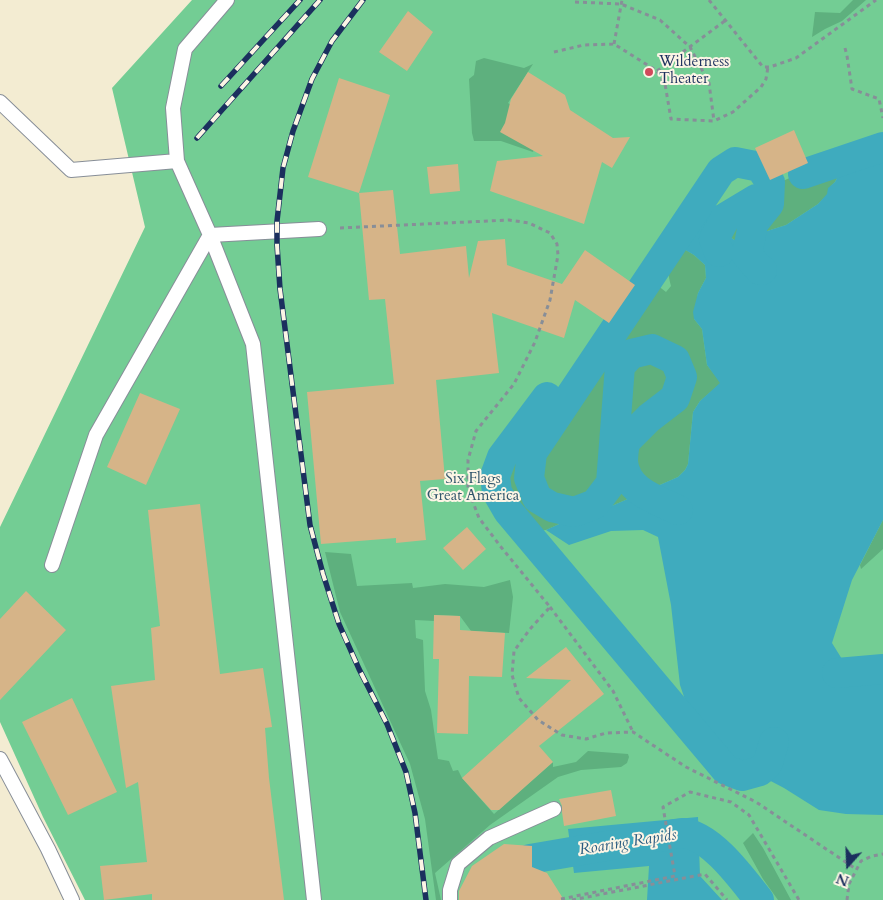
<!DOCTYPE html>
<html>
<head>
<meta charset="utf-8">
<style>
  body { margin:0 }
  #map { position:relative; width:883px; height:900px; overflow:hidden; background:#f3ecd2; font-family:Cardo,serif }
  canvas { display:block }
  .north { position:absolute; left:823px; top:840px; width:50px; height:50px; -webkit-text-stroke:4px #fcf5e5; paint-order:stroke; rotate:200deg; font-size:14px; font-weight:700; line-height:20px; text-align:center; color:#1b2f5e }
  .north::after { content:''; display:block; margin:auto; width:18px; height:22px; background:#1b2f5e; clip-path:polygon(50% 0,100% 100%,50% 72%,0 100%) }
</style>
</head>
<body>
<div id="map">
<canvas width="883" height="900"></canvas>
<div class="north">N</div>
</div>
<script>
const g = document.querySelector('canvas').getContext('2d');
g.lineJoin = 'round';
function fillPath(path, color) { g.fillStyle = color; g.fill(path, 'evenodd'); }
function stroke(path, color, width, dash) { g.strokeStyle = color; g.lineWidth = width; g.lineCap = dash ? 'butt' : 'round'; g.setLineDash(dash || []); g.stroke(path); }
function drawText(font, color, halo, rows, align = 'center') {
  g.font = font + ' Cardo,serif'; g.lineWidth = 4; g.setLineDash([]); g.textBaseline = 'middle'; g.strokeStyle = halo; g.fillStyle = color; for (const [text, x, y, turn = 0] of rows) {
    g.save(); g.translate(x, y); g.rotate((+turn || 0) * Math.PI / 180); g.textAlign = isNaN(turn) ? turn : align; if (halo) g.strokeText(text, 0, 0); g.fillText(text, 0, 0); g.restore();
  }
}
fillPath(new Path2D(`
  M192 0H883V900H85L43 817 0 722V527L145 227 112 88Z`), '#73cd94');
fillPath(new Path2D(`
  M853 0H866L842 21 825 29 812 37 815 12 840 13Z
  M484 58 524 68 533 64 508 103 514 107 538 137 533 152 501 141H474L472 133 469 79 474 75 476 61Z
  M846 162 847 167 839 174 835 182 829 188 828 194 818 204 786 225 736 241 724 233 728 219 773 185 821 165 826 175Z
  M684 249 694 255 705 265 706 278 698 293 694 319 702 329 707 365 721 383 700 401 693 412 688 464 685 470 678 477 614 505 568 520 546 530 538 531 519 513 504 492 502 474 510 455 563 384 603 337 651 264 660 270 653 282 666 292 671 286C665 262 671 266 684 249Z
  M883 520V549L861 569 860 565Z
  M325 552 351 554 357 586 412 583 413 588 445 584 484 587 510 580 513 597 509 633 471 631 460 616 434 615V621L415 620 416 638 423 640 425 691 431 710 438 759 449 761 453 771 458 770 462 778 494 814 553 762V767L576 762 588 751 628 754 629 757 627 763 621 767 581 770 558 777 490 825 435 873 441 900H436L425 819 410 764 340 612Z
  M753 833 763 848 791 900H778L763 879 743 843Z`), '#5eb07e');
fillPath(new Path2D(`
  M883 160V520L852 580 832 643 850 672 883 681V815L846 814 819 810 784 788 700 744 680 685 671 605 658 537 643 530 611 531 569 545 546 530 568 520 614 505 678 477 685 470 688 464 693 412 700 401 720 383 707 365 702 329 694 319 693 312 698 293 706 278 705 265 694 255 663 237 684 211 730 203 728 219 724 233 736 241 786 225 818 204 827 194 828 188 835 182 839 174 847 167Z
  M698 817 700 876 722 900H647L649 866 574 873 568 829Z`), '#3fabbe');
stroke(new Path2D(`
  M803 174 883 147
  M719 252 714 239 726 217 756 199
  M547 397 502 457 495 476 497 492 508 511 726 770 742 776 760 771 768 763 774 742
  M678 510C655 499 626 491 623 462 623 456 624 448 625 442L649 418 675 398 682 377 675 360 652 349 631 354 620 366 611 483 595 504 574 512 552 507 537 498 529 478 532 453 721 171 735 162 760 167 770 182 769 204 753 224 747 255 760 270H762
  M837 673 883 669
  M660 837C667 836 676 833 683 833 711 835 743 880 759 900
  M530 859 612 845`), '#3fabbe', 30);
fillPath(new Path2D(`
  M408 11 433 32 407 71 379 52Z
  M528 72 565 95 570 110 613 138 630 137 612 168 602 162 584 224 490 191 497 161 543 156 500 132 505 123 511 99Z
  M339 78 390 95 359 193 308 177Z
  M794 130 808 163 770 180 755 148Z
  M458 164 460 191 430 194 427 167Z
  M393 190 400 254 466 246 469 278 478 241 505 239 507 265 524 271 562 284 585 250 635 285 609 323 575 300 564 338 492 313 499 373 436 380 445 479 420 481 426 540 396 543V538L321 544 307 392 394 384 385 299 369 300 359 193Z
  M140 393 180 409 146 485 107 467Z
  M200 504 220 674 263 668 272 727 265 728 269 778 284 900H152V894L104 900 100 866 147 862 138 782 126 788 111 686 155 680 151 628 160 626 148 510Z
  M467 527 486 549 463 570 443 548Z
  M26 591 66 630 0 700V619Z
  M434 615 460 616V630L505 633 502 677 469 676 468 734 437 733 439 659H433Z
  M566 647 604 694 539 746 553 762 499 810H491L462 778 571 680 526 678Z
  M72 698 117 792 68 815 22 722Z
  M611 790 616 816 564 826 562 812V806L559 799Z
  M504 844 532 846V867L547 873 564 900H459V891L472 866Z`), '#d6b488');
const lane = new Path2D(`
  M227 0 185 49 173 108 177 161 210 235 253 344 314 900
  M0 102 71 170 177 161
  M52 565 96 435 210 235 319 229
  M0 759 48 849 72 900
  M450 900V890L458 864 489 838 554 809`);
stroke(lane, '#878e98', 16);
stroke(new Path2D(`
  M709 0 763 67H770L796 58 876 0
  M575 2 621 4 660 20 690 47 709 83 714 121
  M614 44 622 0
  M845 48 847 56 852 89 879 99 883 118
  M554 52 584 45 614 44 657 71 665 84 671 119 714 121 733 112 761 87 766 79 768 67
  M657 71 726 20
  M340 228 509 220 529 223 550 233 557 244 558 255 550 300 535 342 514 384 476 431 468 460V489L479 518 501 547 550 607 530 629 514 651 512 675 519 698 538 720 562 735 586 739 606 733 633 732 686 767 756 802 856 869
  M550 607 613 691 633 732
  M561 899 675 876 663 807 690 792 731 802 749 815 799 900
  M572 900 705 874 727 900
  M847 900 849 884 861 861 872 856 883 854`), '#878e98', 3, [4, 4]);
stroke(lane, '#fff', 14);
const rail = new Path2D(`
  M363 0 332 41 312 79 293 131 283 168 277 221V245L280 289 310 525 323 574 339 624 359 669 387 724 406 772 415 813 426 900
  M221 86 300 0
  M197 138 320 0`);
stroke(rail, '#1b2f5e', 5.5);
stroke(rail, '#fcf5e5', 4, [11]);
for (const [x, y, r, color] of [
  [649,72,5,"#d1495b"]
]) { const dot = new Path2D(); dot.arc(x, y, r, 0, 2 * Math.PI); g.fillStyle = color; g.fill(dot); stroke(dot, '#fcf5e5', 2); }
drawText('15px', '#1b2f5e', '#fcf5e5', [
  ["Wilderness",659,63],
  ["Theater",659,80]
], 'left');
drawText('15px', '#31566c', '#fcf5e5', [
  ["Six Flags",473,480],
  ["Great America",473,497]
]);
drawText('italic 16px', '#285a80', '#fcf5e5', [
  ["Roaring Rapids",628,843,-9]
]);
</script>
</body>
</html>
